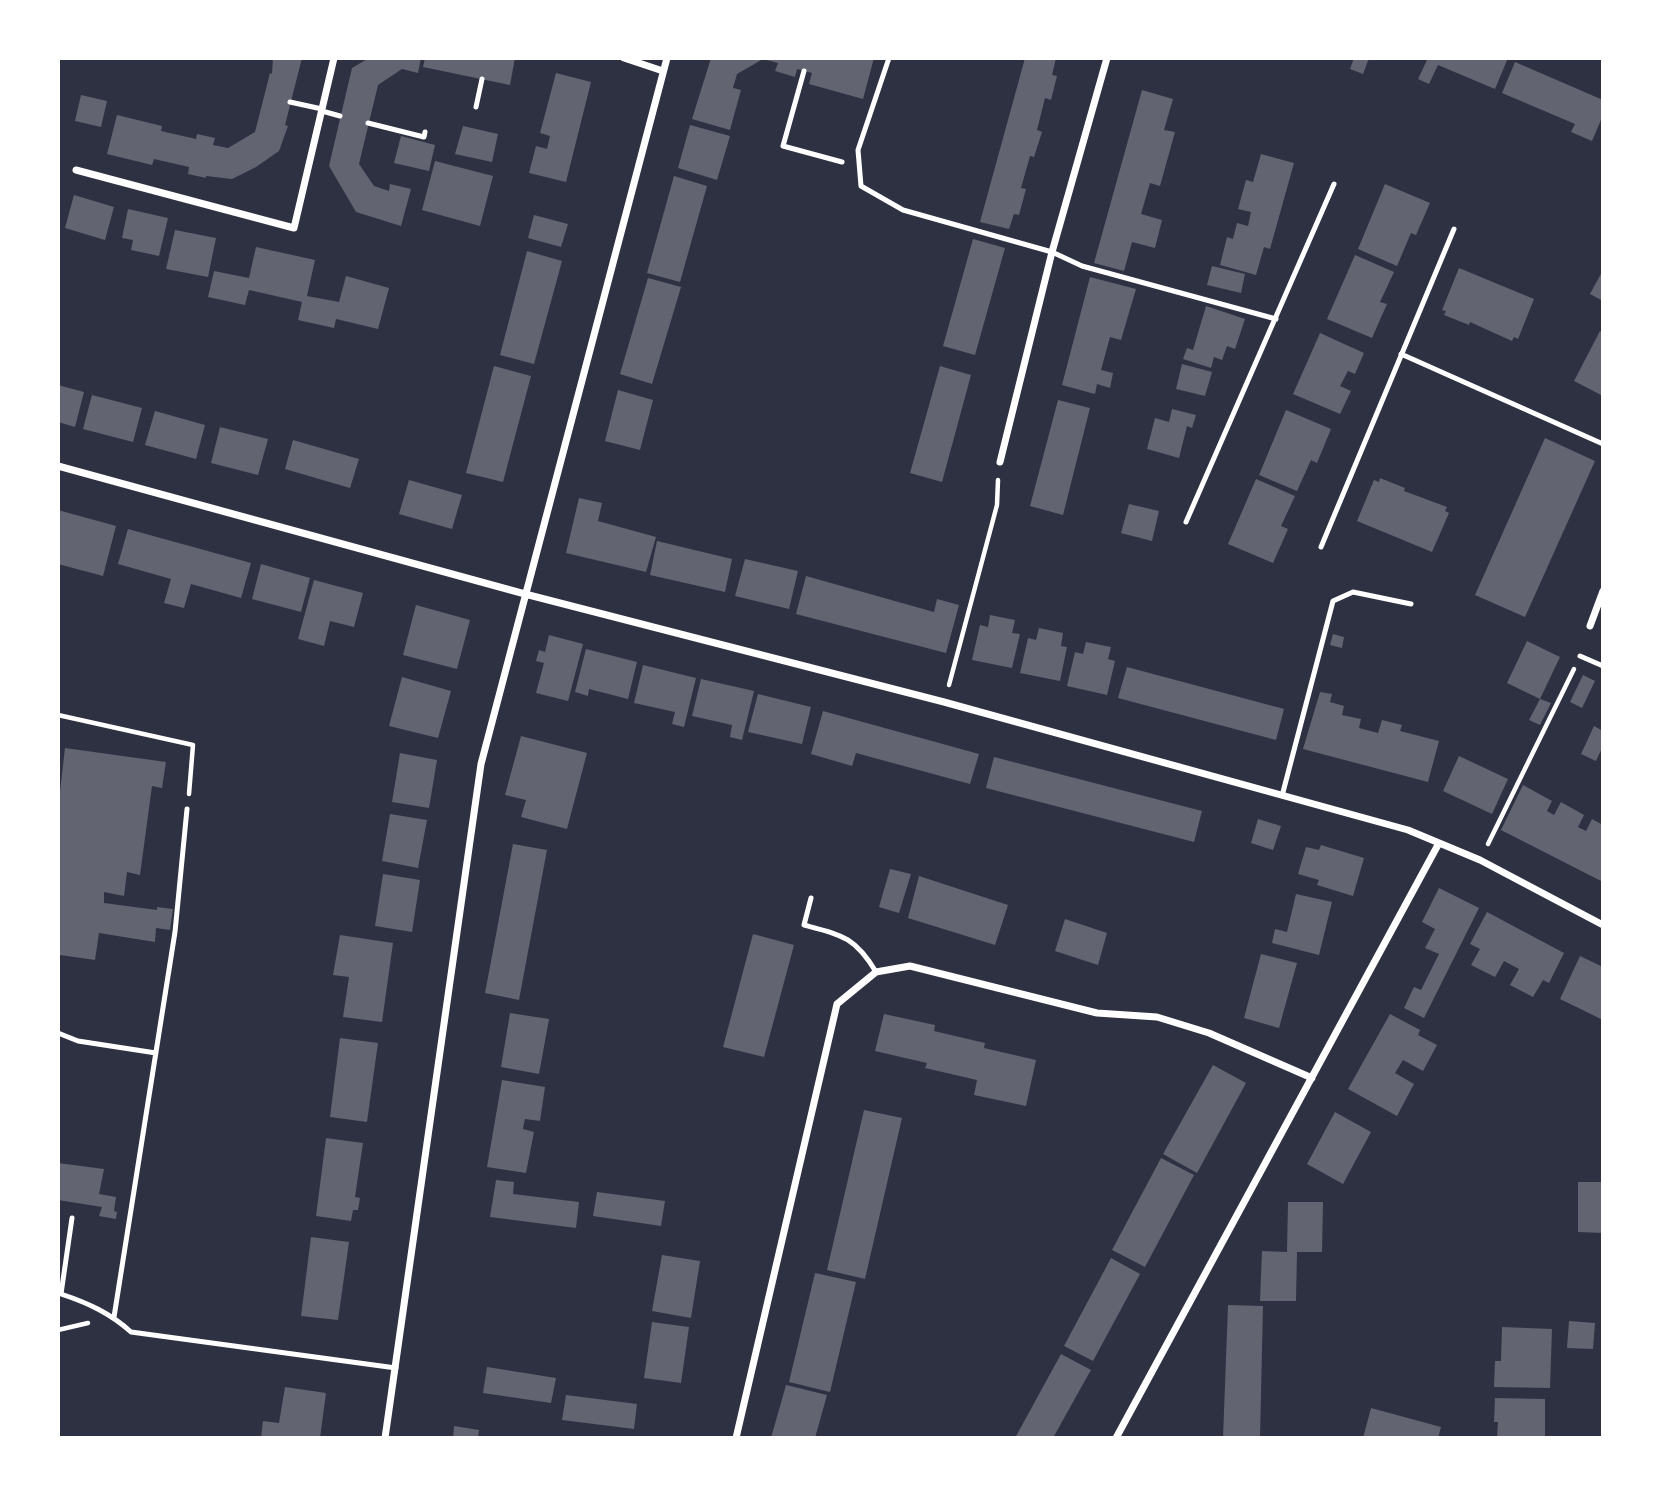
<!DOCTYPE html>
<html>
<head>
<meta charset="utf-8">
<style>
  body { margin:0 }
  #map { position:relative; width:1661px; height:1496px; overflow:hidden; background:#2d3142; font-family:Raleway,sans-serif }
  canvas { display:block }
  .frame { position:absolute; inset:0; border:60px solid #fff; pointer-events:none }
</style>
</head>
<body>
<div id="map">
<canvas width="1661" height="1496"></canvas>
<div class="frame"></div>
</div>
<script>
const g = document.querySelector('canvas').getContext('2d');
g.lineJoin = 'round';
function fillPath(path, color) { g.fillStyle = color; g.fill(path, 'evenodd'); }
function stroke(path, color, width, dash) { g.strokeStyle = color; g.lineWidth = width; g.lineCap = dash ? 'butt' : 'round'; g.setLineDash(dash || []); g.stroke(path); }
fillPath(new Path2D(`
  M273 58H302L285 125 288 126 279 151 256 167 232 179 206 176V178L188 174 189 167 154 159 152 165 107 154 117 115 162 126 161 131 196 139 197 134 215 138 213 145 228 148 255 132 270 73 272 74Z
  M369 58H421L418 73 402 69 378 85 359 164 374 186 389 191 390 184 411 189 401 226 356 212 329 166 352 68Z
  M425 58H515L510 85 423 67Z
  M711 58H874L863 99 809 84 812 73 797 69 795 77 775 71 778 63 763 59 737 74 733 88 741 90 730 130 692 119Z
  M1025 58H1056L1052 75 1057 76 1051 100 1045 98 1037 130 1042 132 1034 157 1030 156 1021 188 1026 189 1019 215 1014 214 1009 229 980 222Z
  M1354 58H1369L1363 74 1350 69Z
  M1422 58H1508L1495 89 1438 65 1429 84 1418 79 1427 60Z
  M1515 62 1603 100V115L1592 141 1571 132 1575 124 1502 93Z
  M556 73 591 82 566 182 529 173 536 146 547 149 550 136 540 133Z
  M1142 90 1173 99 1164 130 1175 132 1160 186 1150 183 1141 214 1162 220 1155 248 1132 242 1124 271 1094 263Z
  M81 95 107 101 101 127 75 121Z
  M690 125 730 136 717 180 678 168Z
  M463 126 498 134 492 162 455 154Z
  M401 136 435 145 429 171 394 163Z
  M1261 154 1294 163 1270 249 1264 247 1256 275 1220 265 1227 237 1233 239 1237 223 1248 226 1251 212 1238 209 1246 180 1253 182Z
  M435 161 493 176 480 226 422 210Z
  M674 176 707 186 680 282 647 273Z
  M1385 184 1430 203 1416 235 1411 233 1397 266 1358 249Z
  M74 195 114 207 105 240 65 228Z
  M128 209 168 218 159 256 131 250 133 240 122 238Z
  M534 215 568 224 561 247 528 238Z
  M175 230 216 238 208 277 166 269Z
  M973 239 1005 248 975 355 943 346Z
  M256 247 315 260 307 296 339 302 346 276 389 288 378 329 336 319 334 328 298 320 302 302 249 290 245 305 208 297 214 271 249 278Z
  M527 251 562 261 534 364 500 355Z
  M1355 255 1394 272 1380 302 1387 304 1372 338 1327 319Z
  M1212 266 1245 274 1241 293 1207 285Z
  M1459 268 1534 299 1518 339 1514 337 1512 341 1470 322 1469 325 1444 315 1446 311 1442 310Z
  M1603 270V301L1590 294Z
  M1090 277 1136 289 1121 340 1110 337 1101 370 1113 373 1110 388 1097 384 1095 394 1062 385Z
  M648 278 681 287 652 384 620 374Z
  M1206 306 1245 319 1235 349 1227 346 1222 360 1214 357 1211 368 1183 359 1187 348 1193 350Z
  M1600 331 1603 333V396L1574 381Z
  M1320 333 1364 353 1355 374 1348 371 1340 386 1351 391 1340 414 1293 394Z
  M1182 364 1212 372 1205 396 1176 389Z
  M494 366 531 376 503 482 466 473Z
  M940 366 971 375 942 482 910 473Z
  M58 385 84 392 75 427 58 422Z
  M618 390 653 400 640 450 605 441Z
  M92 395 142 408 133 442 83 429Z
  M1058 400 1090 408 1063 515 1030 506Z
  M1172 409 1196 415 1192 428 1187 426 1179 458 1147 449 1155 418 1169 422Z
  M1286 410 1331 429 1317 463 1311 460 1297 491 1259 475Z
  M155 411 205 425 196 459 145 445Z
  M220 427 268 439 258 475 211 463Z
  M1545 438 1595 461 1525 617 1475 595Z
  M293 440 359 459 350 488 285 469Z
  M1380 478 1405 488 1404 491 1447 507 1445 511 1449 513 1432 552 1357 521 1374 480 1379 482Z
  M1256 479 1295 496 1281 526 1288 529 1273 563 1228 544Z
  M409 480 462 495 452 529 399 514Z
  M579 498 602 503 598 521 656 537 646 572 566 553Z
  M1129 504 1159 511 1152 541 1121 533Z
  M58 510 116 526 103 576 58 564 60 550H58Z
  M128 529 251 563 241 598 191 584 184 608 164 603 171 579 118 564Z
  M657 541 732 559 725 592 650 575Z
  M745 559 798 571 789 609 735 596Z
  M261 564 310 578 301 612 252 599Z
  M806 576 934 612 937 599 959 605 946 653 796 614Z
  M314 580 363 593 354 627 330 621 324 646 298 639Z
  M416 605 470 620 457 669 403 655Z
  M990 615 1015 620 1012 633 1020 634 1012 668 972 660 980 625 988 627Z
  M1039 628 1063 633 1061 646 1067 647 1060 681 1020 673 1028 638 1036 640Z
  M1333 634 1344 637 1342 648 1330 645Z
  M549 635 583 644 568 701 536 693 544 663 536 661 539 650 545 652Z
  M1527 641 1560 657 1540 699 1507 683Z
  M1086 642 1111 647 1108 659 1115 661 1107 695 1067 686 1075 652 1083 654Z
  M586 649 637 662 628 699 589 689 588 696 575 692Z
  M643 665 696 678 684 727 672 724 675 712 634 703Z
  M1127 667 1284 709 1276 740 1118 698Z
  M1583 675 1595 681 1582 708 1570 702Z
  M402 677 451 691 438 738 389 726Z
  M701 679 754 691 742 740 730 737 732 725 692 716Z
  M1320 692 1332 694 1330 702 1344 706 1342 715 1361 719 1359 728 1378 733 1382 720 1402 725 1400 731 1439 741 1428 782 1303 749Z
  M758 694 811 707 802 744 748 732Z
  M1540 699 1551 703 1540 725 1529 720Z
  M823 711 979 754 970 784 856 753 852 766 811 754Z
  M1594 726 1603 731V746L1596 761 1581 754Z
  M521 736 587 753 567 829 521 817 526 800 505 795Z
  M65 748 166 762 162 788 152 786 140 875 127 872 124 896 104 892V903L157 910V907L173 909 170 930 156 928 155 942 99 933 95 960 60 955V948L58 947V809Z
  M400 753 437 760 429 808 392 802Z
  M1459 756 1508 779 1492 814 1443 791Z
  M994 757 1202 811 1194 842 986 788Z
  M1523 785 1552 801 1547 811 1554 815 1561 802 1584 815 1578 827 1586 831 1592 819 1603 825V882L1501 830Z
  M390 814 427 820 418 868 382 861Z
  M1258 819 1281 826 1273 850 1251 843Z
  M513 844 547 850 519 1000 485 993Z
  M1321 845 1364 858 1353 896 1317 885 1319 880 1298 874 1306 847 1319 850Z
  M890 869 911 874 899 913 879 907Z
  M383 874 420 880 412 932 375 926Z
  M919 876 1008 905 995 945 908 918Z
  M1439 888 1479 908 1424 1018 1404 1008 1414 987 1421 990 1439 954 1425 948 1435 929 1422 922Z
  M1296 894 1332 902 1319 955 1272 943 1275 929 1287 932Z
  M1487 912 1564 953 1549 983 1543 980 1533 997 1510 985 1519 969 1504 961 1495 977 1471 965 1480 949 1470 944Z
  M1065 919 1107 933 1098 965 1055 951Z
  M753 934 794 945 764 1057 723 1047Z
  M340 935 393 943 382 1022 343 1017 349 977 333 975Z
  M1261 954 1297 963 1279 1028 1244 1018Z
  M1580 956 1603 967V1020L1560 999Z
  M510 1013 549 1019 539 1074 501 1067Z
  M884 1014 935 1025 934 1031 985 1043 984 1048 1036 1060 1026 1106 974 1095 977 1080 925 1068 927 1063 875 1051Z
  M1390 1014 1420 1030 1418 1035 1437 1045 1423 1071 1403 1060 1395 1073 1414 1084 1397 1116 1348 1089Z
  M340 1038 378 1043 367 1122 330 1117Z
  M1213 1065 1246 1083 1197 1173 1163 1154Z
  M502 1080 545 1087 540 1121 525 1119 524 1123 523 1129 534 1132 526 1173 487 1167Z
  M864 1110 902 1118 865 1279 827 1270Z
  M1335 1112 1371 1132 1343 1184 1307 1164Z
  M326 1138 363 1143 355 1197 360 1198 358 1210H353L351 1221 316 1216Z
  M1161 1158 1194 1175 1145 1267 1112 1250Z
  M58 1163 104 1169 99 1194 116 1197 114 1211 117 1212 116 1219 99 1216 102 1207 58 1200Z
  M496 1180 514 1182 513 1194 579 1202 576 1228 490 1217Z
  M1578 1182H1603V1233L1578 1232Z
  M597 1192 665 1201 661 1226 593 1216Z
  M1288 1202H1323L1322 1252H1297L1296 1301H1260L1262 1251 1287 1252Z
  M311 1237 349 1242 338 1320 301 1316Z
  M662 1255 700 1261 691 1318 652 1311Z
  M1111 1258 1140 1274 1093 1361 1064 1346Z
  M815 1273 856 1282 830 1392 789 1382Z
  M1228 1305 1263 1306 1260 1438H1223Z
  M1569 1321 1595 1323 1593 1349 1567 1348Z
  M652 1322 689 1327 681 1383 644 1378Z
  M1502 1327 1552 1329 1550 1388 1494 1387 1495 1361H1501Z
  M1061 1354 1091 1370 1078 1393 1053 1438H1015Z
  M487 1367 556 1378 551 1403 483 1393Z
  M786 1385 827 1395 815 1438H771Z
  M285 1387 326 1393 320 1438H261L263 1421 279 1423Z
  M566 1395 637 1404 634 1429 562 1420Z
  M1495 1398 1545 1399V1438H1497L1498 1422H1494Z
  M1371 1408 1441 1427 1438 1438H1363Z
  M454 1426 479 1430 478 1438H453Z`), '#626471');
stroke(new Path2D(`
  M949 685 997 505 998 480
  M58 715 193 745 189 794
  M1488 844 1574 669
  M58 1330 88 1323`), '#fff', 4.5);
stroke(new Path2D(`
  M889 58 858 150 861 186 903 210 1052 252 1082 266 1276 319
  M804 71 783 146 842 162
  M290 102 322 109
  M476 107 482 79
  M322 111 340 116
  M368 123 424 137 425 132
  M1401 354 1603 444
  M1186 522 1334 184
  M1321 547 1454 229
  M1580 656 1603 666
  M1282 796 1333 601 1353 592 1411 604
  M811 898 804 925C842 935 855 937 876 972
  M58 1033 78 1041 156 1053
  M72 1218 61 1294C88 1303 110 1313 131 1332L396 1368
  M114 1317 175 932 187 809`), '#fff', 5);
stroke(new Path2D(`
  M624 58 663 71
  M76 170 294 228 334 58
  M1000 462 1052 252 1107 58
  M58 466 525 594 944 702 1408 830 1480 860 1603 925
  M1590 626 1603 591
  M385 1438 481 764 667 58
  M736 1438 837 1004 876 972 910 966 1097 1013 1157 1017 1209 1033 1312 1078
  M1116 1438 1439 843`), '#fff', 7);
</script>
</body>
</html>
